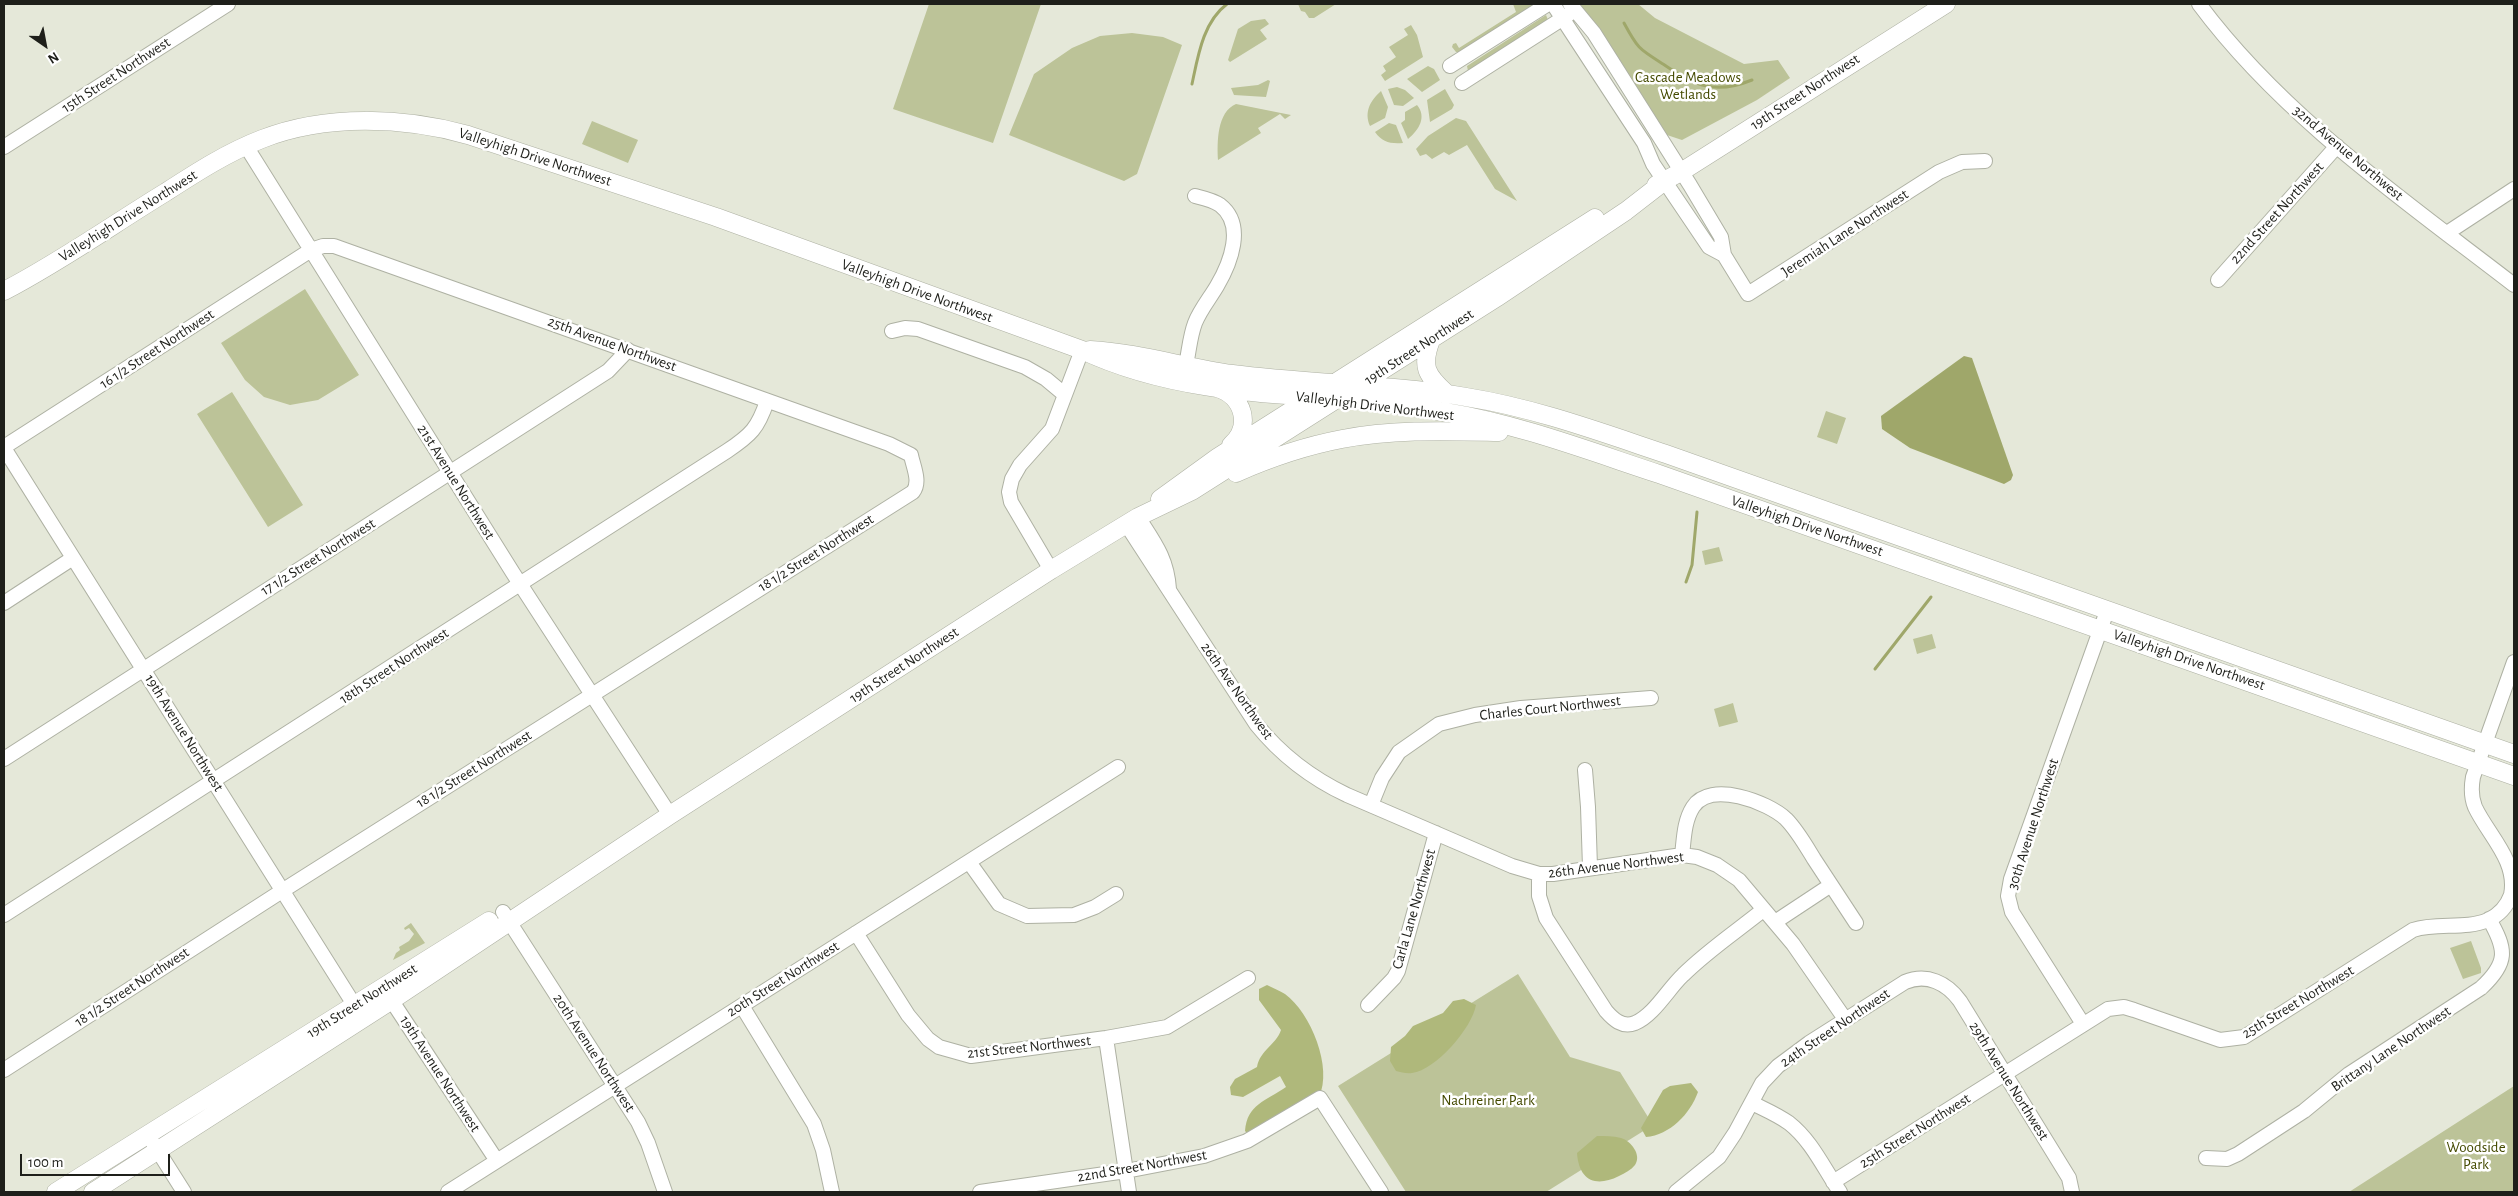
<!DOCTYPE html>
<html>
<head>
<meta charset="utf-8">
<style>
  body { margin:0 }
  #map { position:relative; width:2518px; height:1196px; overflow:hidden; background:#e5e8d9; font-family:"Alegreya Sans",sans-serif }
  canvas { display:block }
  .frame { position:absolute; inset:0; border:5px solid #1e1f1a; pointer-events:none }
  .north { position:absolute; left:20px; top:20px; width:50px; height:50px; -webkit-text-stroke:4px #fff; paint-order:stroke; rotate:147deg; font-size:14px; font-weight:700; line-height:20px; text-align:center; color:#1e1f1a }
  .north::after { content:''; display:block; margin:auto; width:18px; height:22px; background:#1e1f1a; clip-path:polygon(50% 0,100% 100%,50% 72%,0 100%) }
  .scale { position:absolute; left:20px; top:1154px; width:150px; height:22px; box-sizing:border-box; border:2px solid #1e1f1a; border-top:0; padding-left:6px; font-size:15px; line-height:18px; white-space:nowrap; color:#1e1f1a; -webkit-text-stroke:4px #fff; paint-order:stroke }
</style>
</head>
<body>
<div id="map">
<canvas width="2518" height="1196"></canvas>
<div class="frame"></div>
<div class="north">N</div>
<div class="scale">100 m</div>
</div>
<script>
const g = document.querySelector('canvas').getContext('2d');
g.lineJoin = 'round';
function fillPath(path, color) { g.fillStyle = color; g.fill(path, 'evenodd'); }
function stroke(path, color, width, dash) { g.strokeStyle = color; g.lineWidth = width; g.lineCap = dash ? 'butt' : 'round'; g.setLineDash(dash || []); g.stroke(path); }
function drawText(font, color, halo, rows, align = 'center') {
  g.font = font + ' "Alegreya Sans",sans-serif'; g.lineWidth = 5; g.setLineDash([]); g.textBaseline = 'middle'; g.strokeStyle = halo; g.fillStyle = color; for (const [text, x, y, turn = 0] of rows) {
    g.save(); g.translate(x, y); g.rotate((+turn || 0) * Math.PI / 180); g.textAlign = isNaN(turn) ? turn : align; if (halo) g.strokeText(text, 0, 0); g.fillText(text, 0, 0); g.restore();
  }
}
fillPath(new Path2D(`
  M929 4H1041L993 143 893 109Z
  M1298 4H1336L1314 18H1309L1305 12 1301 11Z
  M1513 4H1533L1532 7 1464 52H1456L1452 47 1453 44 1456 43 1459 48 1516 12Z
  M1577 4H1638L1655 18 1744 64 1778 60 1790 78 1757 100 1682 140 1667 135Z
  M1546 15 1548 20 1468 71 1467 66Z
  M1265 19 1269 24 1260 30 1267 39 1230 62 1228 60 1238 29 1251 21Z
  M1411 25 1417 35 1423 57 1385 81 1381 75 1386 71 1383 66 1396 57 1389 47 1408 35 1404 29Z
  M1132 33 1163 37 1182 45 1137 174 1124 181 1009 135 1034 74 1072 48 1100 36Z
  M1428 66 1434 69 1440 80 1422 92 1407 79Z
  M1268 80 1270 81 1266 97 1234 95 1231 88 1258 85Z
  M1397 87 1405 90 1414 98 1403 106 1394 105 1388 89Z
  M1445 89 1454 105 1452 109 1430 122 1427 100Z
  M1381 91 1388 107 1385 118 1370 126C1364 112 1370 101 1381 91Z
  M1236 104 1291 115 1285 119 1280 114 1258 128 1261 133 1218 160C1217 142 1217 112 1236 104Z
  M1417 105C1427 117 1419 130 1408 139L1401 123 1405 120V112Z
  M1456 118 1466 121 1517 201 1495 189 1467 145 1449 155 1444 152 1432 159 1426 154 1420 156 1416 149 1428 136Z
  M592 121 638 140 628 163 582 144Z
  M1389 123 1396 125 1403 143C1390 144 1382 142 1375 132Z
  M305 289 359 375 318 400 290 405 264 397 245 380 221 343Z
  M232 392 303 505 268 527 197 414Z
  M1826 411 1846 418 1837 444 1817 437Z
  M1719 547 1723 561 1705 565 1702 551Z
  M1932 634 1936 648 1917 654 1913 639Z
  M1733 703 1738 722 1719 727 1714 709Z
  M411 923 425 943 393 960 396 953 400 950 399 947 409 941 414 934 409 928 405 930 404 928Z
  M2471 941 2481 968V973L2463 979 2450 948Z
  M1518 974 1570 1057 1620 1072 1653 1125 1546 1192H1406L1338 1086Z
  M2514 1086V1192H2349Z`), '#bcc398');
fillPath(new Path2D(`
  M1267 985C1273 988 1280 991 1285 994 1311 1013 1333 1068 1319 1097L1253 1139 1245 1131C1247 1104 1266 1101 1286 1087L1280 1076 1243 1097 1231 1095 1230 1087 1235 1079 1257 1067C1260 1050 1276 1045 1281 1030L1259 1000V989Z
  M1464 999 1476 1005C1472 1028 1436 1070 1412 1073 1407 1074 1401 1072 1396 1071L1390 1061 1391 1047 1405 1036 1413 1026 1443 1013 1453 1001Z
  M1691 1083 1698 1092C1690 1114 1670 1135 1646 1137L1641 1128 1663 1090 1670 1086Z
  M1597 1136C1605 1136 1613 1136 1621 1138 1631 1141 1642 1155 1635 1165 1631 1170 1625 1173 1619 1176 1595 1188 1579 1180 1577 1153Z`), '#afb87b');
fillPath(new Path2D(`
  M1964 356 1972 358 2013 475 2011 480 2004 484 1910 448 1882 429 1881 416Z`), '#9fa76a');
stroke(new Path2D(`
  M1624 23C1638 49 1639 49 1663 64 1695 86 1715 95 1752 80
  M1192 84C1198 56 1203 22 1227 4
  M1686 582 1692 565 1697 512
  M1875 669 1931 597`), '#9fa76a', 3);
const minor = new Path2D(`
  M1553 4 1644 143 1653 164 1709 247 1724 255
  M1570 4 1594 33 1690 185 1721 237 1724 255 1748 294 1939 172 1962 162 1985 161
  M2199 4C2283 117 2404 200 2514 285
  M1450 66 1548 4
  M1462 83 1568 15
  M246 146 513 573 670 815
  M4 147 228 4
  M2447 233 2514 189
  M2218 280 2337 146
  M892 331 905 328 918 329 1025 367 1046 379 1064 394
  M1186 365C1189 351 1190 336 1195 323 1200 310 1210 298 1217 286 1230 264 1246 225 1220 205 1213 200 1203 198 1195 196
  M4 447 311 250 323 246H334L889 444 911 455C913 466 921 482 913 492L282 891 4 1070
  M4 448 360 1014
  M1138 517C1154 542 1167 558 1169 589
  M1126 524 1256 724C1281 755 1311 778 1347 795L1512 866 1539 874H1553L1682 855 1697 857 1717 865 1739 880 1793 944 1845 1019
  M1051 570 1011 502 1009 492 1012 479 1020 465 1052 429 1082 350
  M4 603 73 558
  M4 759 608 371 628 350
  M1585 770 1588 807 1590 867
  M1371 805 1382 778 1399 752 1439 724 1475 715 1521 708 1651 698
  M1682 855C1684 839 1684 821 1693 807 1710 780 1768 802 1786 819 1797 830 1806 846 1814 859 1828 880 1842 902 1856 923
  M969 862 999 904 1027 916 1074 915 1095 907 1116 894
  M1539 874V896L1546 918 1606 1011C1613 1019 1622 1028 1635 1023 1654 1015 1668 989 1683 975 1707 951 1737 931 1763 910
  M503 912 638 1122 648 1143 665 1192
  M4 915 727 451C751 435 758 428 767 401
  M1775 922 1831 885
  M856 933 908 1015 928 1039 939 1047 971 1056 1106 1038 1167 1027 1248 978
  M386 992 497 1161
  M1368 1005 1394 978 1398 971 1436 833
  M742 1006 814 1124 823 1150 832 1192
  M2083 1024 2012 912 2008 896 2011 879 2107 611
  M1106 1038 1129 1192
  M1752 1103C1764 1109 1778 1115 1789 1123 1812 1141 1824 1169 1840 1192
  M153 1143 184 1192
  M2206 1158 2227 1159 2238 1154 2304 1111 2349 1074 2481 988C2508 963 2507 950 2489 919
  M1833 1182 2108 1009 2124 1007 2134 1010 2220 1040 2244 1037 2257 1029 2413 930C2437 922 2465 930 2488 920 2499 915 2507 906 2511 895 2518 861 2488 835 2475 807 2471 797 2471 788 2473 777L2514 662
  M448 1192 1118 767
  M980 1192 1126 1171 1204 1156 1247 1141 1320 1098 1381 1192
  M1676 1192 1719 1157 1735 1133 1762 1083 1778 1066 1809 1043 1905 982C1927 973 1947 983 1960 1001L2069 1178 2072 1192`);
const major = new Path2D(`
  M1656 185 1681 172 1946 4
  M4 291C60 262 112 225 166 192 197 172 228 152 262 139 326 114 403 117 468 135L716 217 1082 350C1160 387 1251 394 1336 398 1372 400 1410 407 1445 412 1518 424 1589 451 1659 474L2514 776
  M1431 340C1421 366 1426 375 1446 393
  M1090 350C1140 353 1183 367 1232 374 1310 384 1388 384 1466 397 1535 408 1600 432 1666 454L2514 754
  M1217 388C1244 396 1252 427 1231 445
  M1236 473C1270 458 1305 446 1342 439 1394 429 1447 431 1499 432
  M1160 499 1218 457 1595 218
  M56 1192 489 921
  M93 1192 392 1000 670 815 1051 570 1138 517 1192 491 1496 298 1626 211 1666 180`);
stroke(minor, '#aeb1a3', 16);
stroke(major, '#aeb1a3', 19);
stroke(minor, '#fff', 14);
stroke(major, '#fff', 18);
drawText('15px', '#1e1f1a', '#fff', [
  ["15th Street Northwest",116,75,-33],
  ["19th Street Northwest",1805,92,-33],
  ["32nd Avenue Northwest",2348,153,40],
  ["Valleyhigh Drive Northwest",535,157,18],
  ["22nd Street Northwest",2277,213,-48],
  ["Valleyhigh Drive Northwest",128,216,-32],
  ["Jeremiah Lane Northwest",1845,233,-33],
  ["Valleyhigh Drive Northwest",917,291,20],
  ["25th Avenue Northwest",612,344,20],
  ["19th Street Northwest",1419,347,-33],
  ["16 1/2 Street Northwest",157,349,-33],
  ["Valleyhigh Drive Northwest",1375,406,7],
  ["21st Avenue Northwest",456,482,58],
  ["Valleyhigh Drive Northwest",1807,526,19],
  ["18 1/2 Street Northwest",816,553,-32],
  ["17 1/2 Street Northwest",318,557,-32],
  ["Valleyhigh Drive Northwest",2189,660,19],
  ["19th Street Northwest",904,665,-33],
  ["18th Street Northwest",394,666,-33],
  ["26th Ave Northwest",1237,691,55],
  ["Charles Court Northwest",1550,708,-6],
  ["19th Avenue Northwest",184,733,58],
  ["18 1/2 Street Northwest",474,769,-32],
  ["30th Avenue Northwest",2033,824,-72],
  ["26th Avenue Northwest",1616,865,-7],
  ["Carla Lane Northwest",1414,909,-74],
  ["20th Street Northwest",783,979,-32],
  ["18 1/2 Street Northwest",132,987,-33],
  ["19th Street Northwest",362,1001,-32],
  ["25th Street Northwest",2298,1002,-31],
  ["24th Street Northwest",1835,1028,-34],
  ["21st Street Northwest",1029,1047,-6],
  ["Brittany Lane Northwest",2391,1049,-34],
  ["20th Avenue Northwest",594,1053,57],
  ["19th Avenue Northwest",440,1074,57],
  ["29th Avenue Northwest",2009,1081,58],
  ["25th Street Northwest",1915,1131,-32],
  ["22nd Street Northwest",1142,1166,-10]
]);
drawText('15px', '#444a00', '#fff', [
  ["Cascade Meadows",1688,77],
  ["Wetlands",1688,94],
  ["Nachreiner Park",1488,1100],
  ["Woodside",2476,1147],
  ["Park",2476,1164]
]);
</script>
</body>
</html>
